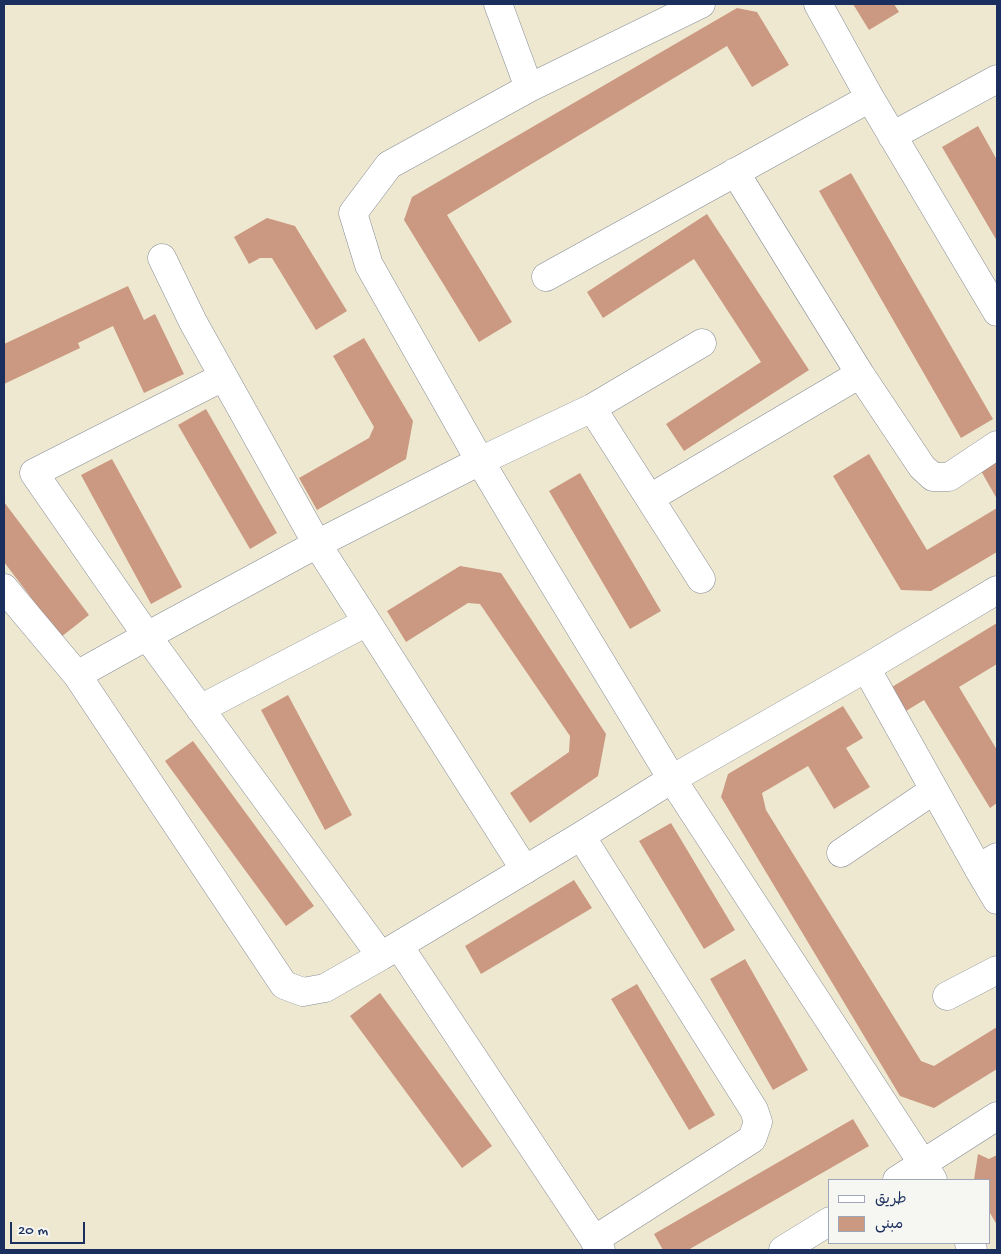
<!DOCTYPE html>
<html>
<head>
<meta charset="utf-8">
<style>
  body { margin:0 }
  #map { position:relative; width:1001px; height:1254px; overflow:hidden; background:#efe8d0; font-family:"Gochi Hand","Playpen Sans Arabic",sans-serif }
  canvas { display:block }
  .frame { position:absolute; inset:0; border:5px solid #1b2f5e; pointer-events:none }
  .legend { position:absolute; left:828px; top:1179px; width:162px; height:65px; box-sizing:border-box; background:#f6f6f2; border:1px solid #9ea6b7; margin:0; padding:6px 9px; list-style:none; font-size:15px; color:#1b2f5e }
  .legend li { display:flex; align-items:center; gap:10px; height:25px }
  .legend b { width:25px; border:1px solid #9ea6b7 }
  .scale { position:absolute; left:10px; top:1222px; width:75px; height:22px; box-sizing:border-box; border:2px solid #1b2f5e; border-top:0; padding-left:6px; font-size:15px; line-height:18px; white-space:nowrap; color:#1b2f5e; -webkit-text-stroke:4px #f6f6f2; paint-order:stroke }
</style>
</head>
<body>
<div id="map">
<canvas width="1001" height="1254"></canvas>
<div class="frame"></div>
<ul class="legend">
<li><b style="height:6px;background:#fff"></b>طريق</li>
<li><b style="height:14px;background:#cb9881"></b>مبنى</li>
</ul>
<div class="scale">20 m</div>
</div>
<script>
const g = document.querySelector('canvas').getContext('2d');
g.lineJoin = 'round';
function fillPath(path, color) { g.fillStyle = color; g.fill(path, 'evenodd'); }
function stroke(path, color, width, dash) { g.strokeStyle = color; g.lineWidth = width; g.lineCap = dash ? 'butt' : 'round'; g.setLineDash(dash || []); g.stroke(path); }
fillPath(new Path2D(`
  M853 4H894L899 12 869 30Z
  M737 8 757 12 789 65 752 87 727 46 447 215 512 322 479 342 404 220 412 197Z
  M978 126 997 160V241L942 147Z
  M851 173 993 419 961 438 819 191Z
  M707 214 809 370 684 451 666 424 761 362 694 259 603 318 587 292Z
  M267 218 295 226 347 311 316 330 272 258H260L249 264 234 237Z
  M128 286 144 320 155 314 184 374 144 393 113 326 78 343 80 348 4 384V344Z
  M364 338 413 421 406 459 317 510 299 478 369 438 374 427 333 356Z
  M206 409 277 533 250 549 178 425Z
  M869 454 927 550 997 508V552L931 591 901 590 833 476Z
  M112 459 182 587 151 604 81 475Z
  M997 461V499L981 471Z
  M580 473 661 611 630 629 549 491Z
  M4 502 89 615 61 637 4 562Z
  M460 566 501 573 606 734 598 776 530 823 510 793 569 752 570 736 480 604 468 603 406 642 387 611Z
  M997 623V664L959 687 997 750V803L990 808 924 700 906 711 892 687Z
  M288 695 352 815 325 830 261 710Z
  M843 706 863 738 846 748 870 787 834 809 808 766 762 793 766 810 921 1061 934 1066 997 1027V1069L934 1108 900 1096 721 797 728 774Z
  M193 741 314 906 286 926 165 761Z
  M671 823 735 930 704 949 639 841Z
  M574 880 592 908 481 974 465 946Z
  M745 959 808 1070 773 1090 710 979Z
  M637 984 715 1115 689 1130 611 999Z
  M380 993 492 1146 462 1168 350 1016Z
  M853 1119 869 1146 688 1250H663L654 1234Z
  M978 1154 989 1159 997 1155V1225L990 1213V1180H974Z`), '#cb9881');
const minor = new Path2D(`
  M498 4 529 88
  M701 4 529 88 389 165 353 213 369 265 480 461 533 550 672 779 923 1164 933 1180
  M818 4 870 98 997 312
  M892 136 997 79
  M735 172 860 374 922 467 933 477H949L997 445
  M162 258 193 322 317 544 367 622 200 709
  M546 277 870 98
  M223 377 34 473 147 636 381 956 581 836 672 779 866 668 997 590
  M592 408 701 579
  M650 498 860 374
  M4 588 77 675 284 985 303 992 325 988 381 956
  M367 622 525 870
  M866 668 978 868 997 900
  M77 675 147 636 317 544 480 461 592 408 702 343
  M581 836 754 1110 758 1122 752 1139 594 1240
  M841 853 934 790
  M978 868 997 857
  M399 946 601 1250
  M947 996 997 970
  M897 1180 997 1116
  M969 1243 973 1250
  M783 1250 830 1221`);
stroke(minor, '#858c97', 29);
stroke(minor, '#fff', 28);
</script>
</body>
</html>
